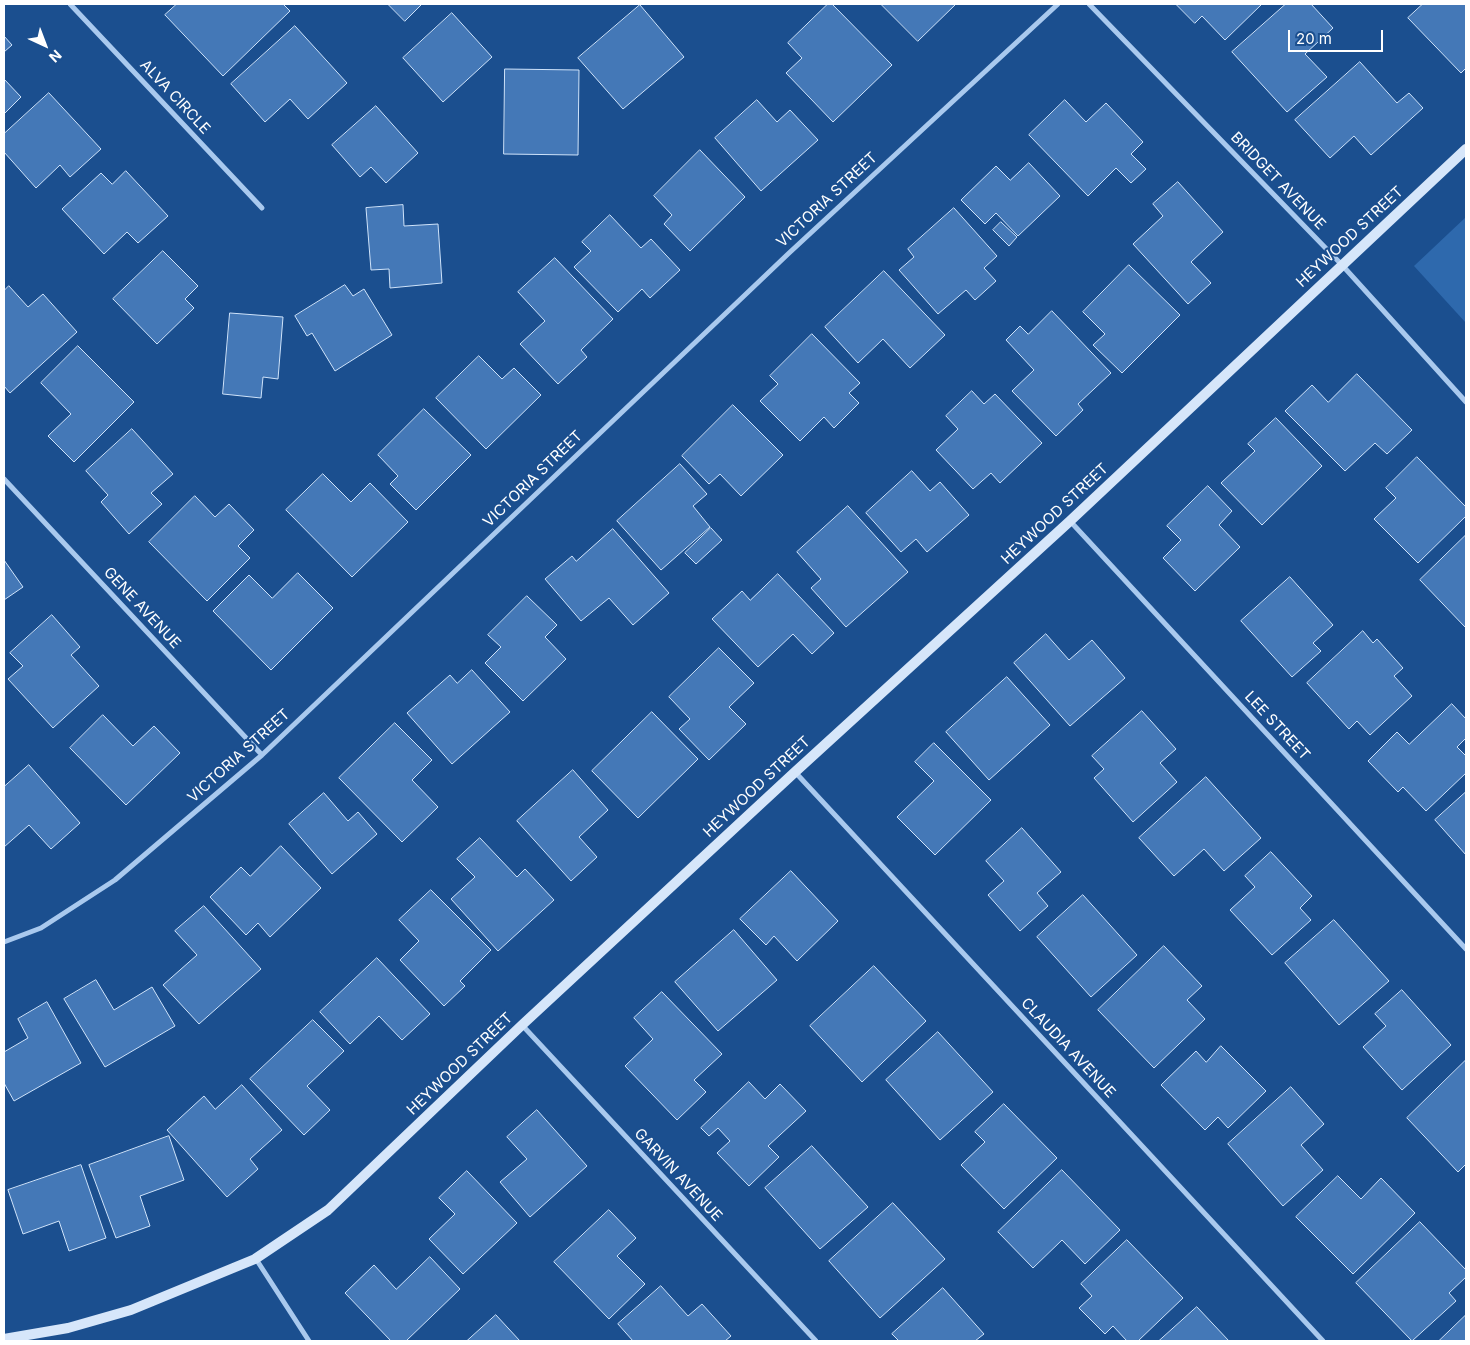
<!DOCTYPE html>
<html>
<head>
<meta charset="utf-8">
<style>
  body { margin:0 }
  #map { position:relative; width:1470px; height:1345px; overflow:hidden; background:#1b4f8f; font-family:Inter,sans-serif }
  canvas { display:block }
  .frame { position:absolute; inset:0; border:5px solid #fff; pointer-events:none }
  .north { position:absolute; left:20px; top:20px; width:50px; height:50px; -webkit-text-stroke:4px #1b4f8f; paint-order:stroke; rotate:137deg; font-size:14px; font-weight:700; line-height:20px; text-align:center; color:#fff }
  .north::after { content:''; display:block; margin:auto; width:18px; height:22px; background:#fff; clip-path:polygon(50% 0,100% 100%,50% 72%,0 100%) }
  .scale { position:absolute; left:1288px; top:30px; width:95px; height:22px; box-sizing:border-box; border:2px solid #fff; border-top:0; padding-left:6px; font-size:15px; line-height:18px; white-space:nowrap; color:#fff; -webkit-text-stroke:4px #1b4f8f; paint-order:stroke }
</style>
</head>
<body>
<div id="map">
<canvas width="1470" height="1345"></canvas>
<div class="frame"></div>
<div class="north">N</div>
<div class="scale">20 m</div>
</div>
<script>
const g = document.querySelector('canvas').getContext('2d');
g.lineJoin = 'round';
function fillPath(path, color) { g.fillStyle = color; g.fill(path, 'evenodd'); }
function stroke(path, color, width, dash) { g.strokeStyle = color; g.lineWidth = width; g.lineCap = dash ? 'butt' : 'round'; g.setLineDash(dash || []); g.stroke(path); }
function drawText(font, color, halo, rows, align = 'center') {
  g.font = font + ' Inter,sans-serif'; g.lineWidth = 4; g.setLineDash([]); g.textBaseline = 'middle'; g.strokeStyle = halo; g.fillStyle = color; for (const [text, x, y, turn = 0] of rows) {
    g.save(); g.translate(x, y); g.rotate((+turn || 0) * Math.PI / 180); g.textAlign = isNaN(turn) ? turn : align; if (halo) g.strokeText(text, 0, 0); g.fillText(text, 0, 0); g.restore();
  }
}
fillPath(new Path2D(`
  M1466 217V323L1414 266Z`), '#2e69ad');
const building = new Path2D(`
  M177 4H283L290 11 223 76 165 15Z
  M388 4H422L405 21Z
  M828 4H832L892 65 833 122 786 73 802 58 788 43Z
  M881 4H956L918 41Z
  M1176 4H1262L1225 40 1202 16 1195 23Z
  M1286 4H1311L1333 28 1305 54 1327 77 1287 112 1232 52Z
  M1423 4H1466V68L1461 73 1408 18Z
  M640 5 684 57 623 109 578 58Z
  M452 13 492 57 443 102 403 58Z
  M295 26 347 83 308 119 290 99 265 122 231 84Z
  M4 36 12 45 4 52Z
  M1360 62 1397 103 1409 93 1423 108 1371 155 1354 136 1330 158 1295 120Z
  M505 69 579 70 578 155 504 154Z
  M4 79 21 97 4 114Z
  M49 93 101 149 70 177 60 165 36 188 4 152V134Z
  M757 100 777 122 790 110 818 140 761 191 715 138Z
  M1065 100 1086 122 1106 103 1143 142 1131 154 1146 169 1131 183 1116 168 1088 196 1029 135Z
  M376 106 418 153 386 183 371 167 360 177 332 145Z
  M700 150 745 197 690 251 664 224 672 215 654 196Z
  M1029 163 1060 196 1018 236 996 213 985 224 961 200 996 166 1010 180Z
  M126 171 168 216 138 243 127 232 104 254 62 209 101 173 112 184Z
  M1178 182 1223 232 1191 262 1211 283 1188 304 1133 244 1163 216 1153 204Z
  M403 205 404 226 438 224 442 283 390 288 389 269 371 270 366 208Z
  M954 208 997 256 984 268 996 281 975 300 966 290 938 314 899 270 914 257 908 249Z
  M610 215 641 248 651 239 680 270 650 298 642 289 618 312 574 267 591 251 582 242Z
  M1001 222 1017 237 1009 246 993 230Z
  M163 251 198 286 185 299 194 308 157 344 113 299Z
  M555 258 613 319 581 350 587 357 558 384 520 344 545 321 518 292Z
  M1129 265 1180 315 1122 373 1093 345 1105 334 1083 312Z
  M884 271 945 335 910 368 883 339 858 363 825 327Z
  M345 285 353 296 364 289 392 335 335 371 312 333 307 336 295 316Z
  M9 286 28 307 43 294 77 332 10 393 4 386V291Z
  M1052 311 1111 373 1078 404 1083 410 1056 436 1012 391 1034 370 1006 340 1020 326 1028 334Z
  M230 313 283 317 278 379 263 377 261 398 223 394Z
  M812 334 860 383 849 393 859 403 834 428 824 417 800 441 760 401 778 384 770 376Z
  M78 346 134 402 74 462 48 436 71 414 41 383Z
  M479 356 502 379 514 368 541 395 486 449 436 398Z
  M1357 374 1412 430 1387 454 1375 443 1345 471 1285 411 1312 385 1328 402Z
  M972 391 984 404 995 394 1042 443 1000 483 991 473 973 489 936 450 958 429 946 416Z
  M733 405 783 455 741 496 720 474 709 484 682 456Z
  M424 409 471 455 416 510 390 484 398 476 378 455Z
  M1276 418 1322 466 1262 525 1221 483 1255 451 1248 444Z
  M132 429 173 474 151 493 162 504 129 534 101 502 108 495 86 471Z
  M1417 457 1466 507V516L1418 563 1374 519 1396 498 1386 488Z
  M680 464 707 494 693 506 710 527 661 570 617 521Z
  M912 471 930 491 940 482 969 515 927 552 916 539 901 552 866 513Z
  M323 474 351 502 370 483 408 522 352 577 286 510Z
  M1208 486 1232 511 1219 525 1240 547 1195 591 1163 558 1181 540 1167 526Z
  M195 496 215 517 229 504 254 530 238 546 250 558 207 601 149 542Z
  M848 506 908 572 846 627 811 588 821 579 797 552Z
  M711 528 722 540 696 564 685 553Z
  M613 529 669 593 633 625 609 598 581 621 545 579 572 556 576 561Z
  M1466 535V626L1465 627 1420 580Z
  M4 560 23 587 4 600Z
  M298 573 333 608 271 670 213 611 249 575 272 598Z
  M778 574 834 633 812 654 793 634 758 667 712 619 742 591 750 600Z
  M1290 577 1333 625 1313 643 1321 651 1292 677 1241 621Z
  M527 596 557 625 545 637 566 659 523 701 485 663 501 647 488 635Z
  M52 615 80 647 71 655 99 686 53 728 8 679 23 666 10 653Z
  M1363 631 1373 643 1377 639 1403 668 1394 676 1412 696 1370 735 1357 721 1349 729 1307 683Z
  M1046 634 1069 660 1092 640 1125 678 1070 726 1014 663Z
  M719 648 754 683 729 707 746 724 709 760 679 729 690 719 669 697Z
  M472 670 510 712 452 764 407 713 450 675 457 683Z
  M1007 677 1050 725 989 780 946 732Z
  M1452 704 1466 719V738L1457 747 1466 756V773L1426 811 1403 787 1398 792 1368 761 1397 732 1409 744Z
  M1142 711 1176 749 1160 763 1177 782 1133 822 1094 778 1104 769 1092 756Z
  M652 712 698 759 638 818 592 771Z
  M103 715 133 746 154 726 180 753 126 805 70 748Z
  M395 723 432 760 412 780 438 807 402 842 339 778Z
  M934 743 991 800 935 855 897 817 934 781 915 762Z
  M29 765 80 823 51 849 29 825 4 847V787Z
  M573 770 608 810 579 837 597 857 571 881 517 821Z
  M1206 777 1261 838 1224 871 1204 849 1174 876 1139 838Z
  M1466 792V855L1435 820Z
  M324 793 348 821 358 812 377 834 332 874 289 824Z
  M1022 828 1061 872 1037 893 1048 906 1020 931 988 895 1004 881 986 861Z
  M480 838 517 877 525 869 554 900 498 951 451 899 475 877 457 859Z
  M281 846 321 888 270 937 258 923 246 935 210 897 241 867 250 876Z
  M1271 852 1312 896 1300 908 1311 920 1272 955 1230 910 1255 887 1245 876Z
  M791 871 838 921 797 961 774 936 766 945 740 919Z
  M431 890 491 950 460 981 465 986 444 1006 400 960 419 941 399 920Z
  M1083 895 1137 955 1091 997 1037 937Z
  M204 906 261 969 199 1024 163 985 197 955 175 931Z
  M1334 920 1389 981 1339 1025 1285 963Z
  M734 930 777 980 718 1031 675 982Z
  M1164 946 1202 986 1187 1000 1205 1019 1154 1068 1098 1010Z
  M377 958 430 1014 402 1040 379 1016 350 1044 320 1012Z
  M874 966 926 1021 862 1082 810 1026Z
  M96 980 114 1010 152 987 175 1026 105 1067 64 999Z
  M1402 990 1451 1045 1402 1090 1363 1047 1386 1026 1375 1014Z
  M662 992 722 1054 694 1080 706 1092 677 1120 625 1066 653 1039 634 1018Z
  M47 1002 81 1063 14 1101 4 1083V1052L28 1038 18 1019Z
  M313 1020 344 1051 307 1086 330 1110 304 1135 250 1079Z
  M938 1032 993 1092 940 1140 886 1080Z
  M1221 1046 1266 1091 1228 1128 1218 1117 1205 1130 1161 1085 1196 1051 1206 1062Z
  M1466 1060V1164L1458 1172 1407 1118Z
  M749 1082 765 1099 780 1084 806 1111 768 1146 779 1157 749 1186 717 1153 730 1141 718 1128 709 1136 701 1128Z
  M242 1085 282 1130 250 1159 258 1169 227 1197 167 1130 204 1096 215 1109Z
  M1291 1087 1324 1124 1301 1145 1323 1170 1283 1206 1228 1144Z
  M1004 1104 1057 1158 1004 1209 961 1165 985 1142 975 1132Z
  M537 1110 587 1166 530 1217 500 1182 527 1159 507 1137Z
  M169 1136 184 1180 140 1196 150 1226 116 1238 89 1165Z
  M812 1146 868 1207 820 1249 765 1188Z
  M81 1165 106 1238 69 1251 59 1221 23 1234 8 1190Z
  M1062 1170 1120 1230 1085 1264 1062 1240 1033 1268 998 1232Z
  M467 1171 517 1223 463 1274 429 1239 455 1214 439 1198Z
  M1338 1176 1361 1199 1381 1178 1415 1213 1353 1274 1296 1217Z
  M893 1203 945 1259 880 1318 829 1261Z
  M609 1210 636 1238 617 1256 645 1284 609 1319 554 1262Z
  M1420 1222 1466 1270V1277L1449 1293 1456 1301 1412 1341 1356 1283Z
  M1127 1240 1183 1298 1138 1341H1127L1113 1326 1105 1334 1079 1308 1092 1296 1081 1284Z
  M430 1257 460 1289 406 1341H391L345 1293 374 1265 396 1289Z
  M661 1286 688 1316 702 1304 731 1336 725 1341H633L618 1324Z
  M943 1288 984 1334 975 1341H899L892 1334Z
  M1197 1307 1229 1341H1159Z
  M496 1315 520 1341H467Z
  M1466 1315V1341H1439Z`);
fillPath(building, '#4478b7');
stroke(building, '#cfe3fa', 1);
stroke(new Path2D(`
  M70 4 262 208
  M1089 4 1342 265 1466 402
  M4 479 262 755
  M1070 521 1466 949
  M795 772 1323 1341
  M4 942 41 928 115 880 262 755 788 254 1058 4
  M522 1025 816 1341
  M256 1259 309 1341`), '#a9c9ee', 5);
stroke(new Path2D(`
  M4 1339 68 1328 131 1310 255 1259 328 1210 522 1025 795 772 1070 521 1466 149`), '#d6e6fa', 10);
drawText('15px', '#fff', '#1b4f8f', [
  ["ALVA CIRCLE",175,97,47],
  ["BRIDGET AVENUE",1278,181,46],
  ["VICTORIA STREET",827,200,-43],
  ["HEYWOOD STREET",1350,237,-43],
  ["VICTORIA STREET",533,479,-44],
  ["HEYWOOD STREET",1055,514,-43],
  ["GENE AVENUE",142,608,47],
  ["LEE STREET",1277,726,47],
  ["VICTORIA STREET",239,756,-42],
  ["HEYWOOD STREET",757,787,-43],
  ["CLAUDIA AVENUE",1068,1048,47],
  ["HEYWOOD STREET",460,1064,-44],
  ["GARVIN AVENUE",678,1175,47]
]);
</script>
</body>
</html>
